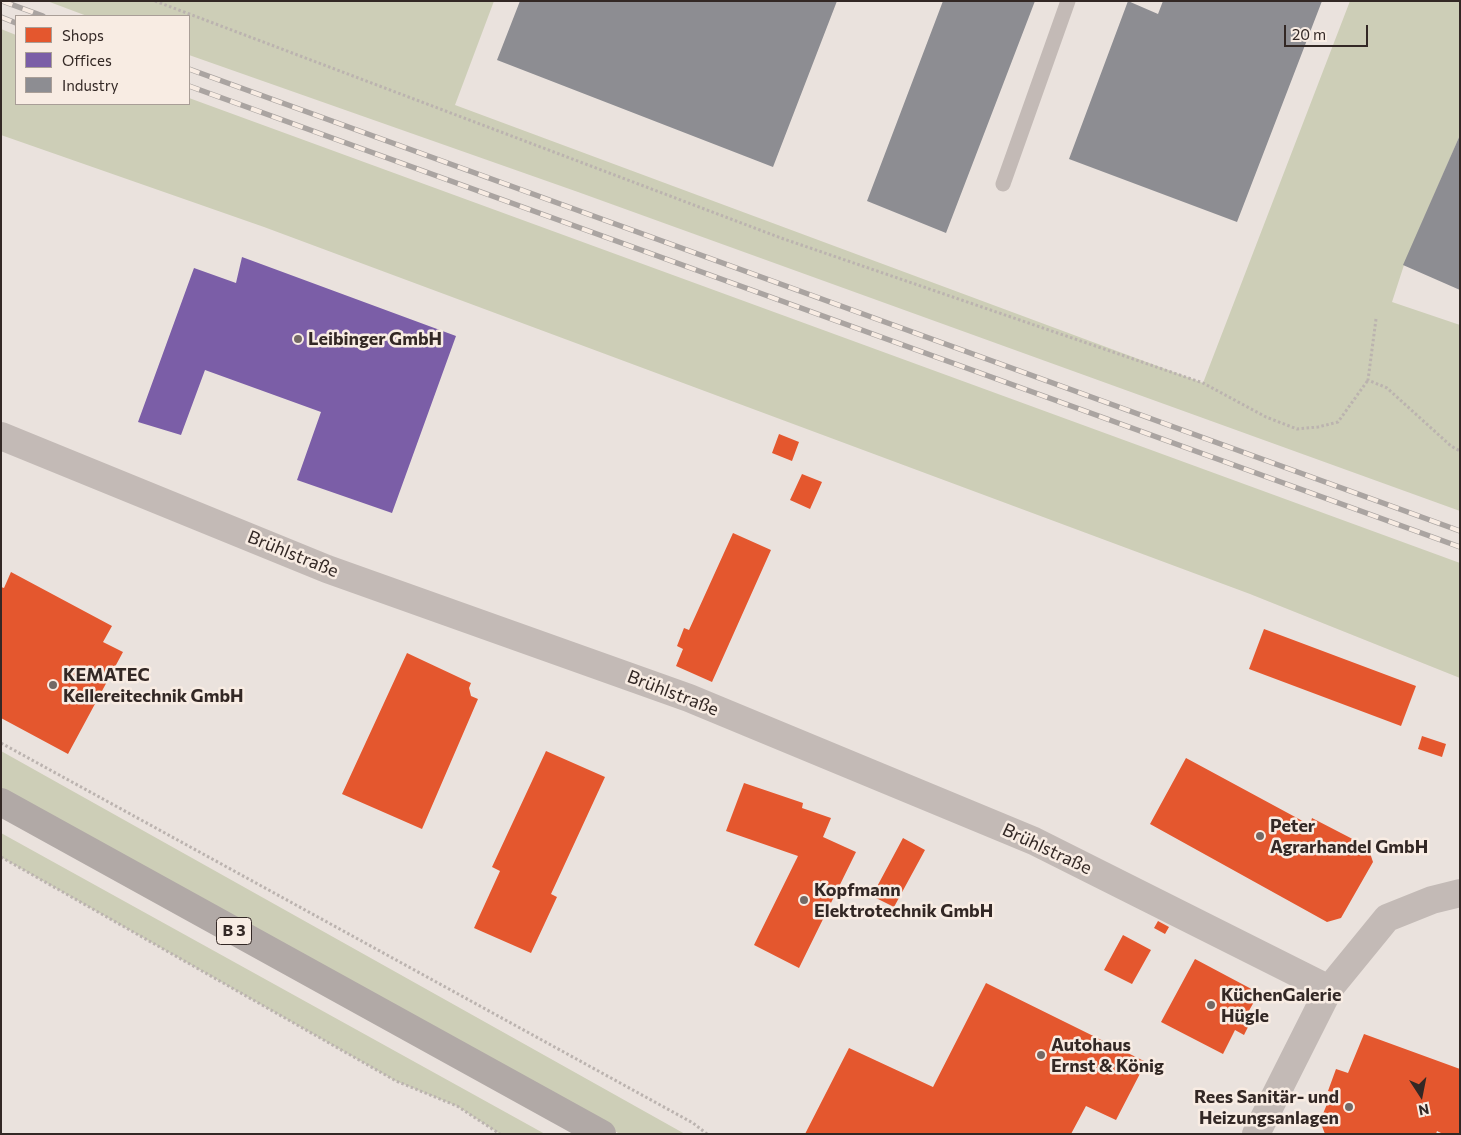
<!DOCTYPE html>
<html>
<head>
<meta charset="utf-8">
<style>
  body { margin:0 }
  #map { position:relative; width:1461px; height:1135px; overflow:hidden; background:#eae2dd; font-family:Commissioner,sans-serif }
  canvas { display:block }
  .frame { position:absolute; inset:0; border:2px solid #332825; pointer-events:none }
  .legend { position:absolute; left:15px; top:15px; width:175px; height:90px; box-sizing:border-box; background:#f8ece3; border:1px solid #a99e97; margin:0; padding:6px 9px; list-style:none; font-size:15px; color:#332825 }
  .legend li { display:flex; align-items:center; gap:10px; height:25px }
  .legend b { width:25px; border:1px solid #a99e97 }
  .north { position:absolute; left:1396px; top:1070px; width:50px; height:50px; -webkit-text-stroke:4px #f8ece3; paint-order:stroke; rotate:169deg; font-size:14px; font-weight:700; line-height:20px; text-align:center; color:#332825 }
  .north::after { content:''; display:block; margin:auto; width:18px; height:22px; background:#332825; clip-path:polygon(50% 0,100% 100%,50% 72%,0 100%) }
  .scale { position:absolute; left:1284px; top:25px; width:84px; height:22px; box-sizing:border-box; border:2px solid #332825; border-top:0; padding-left:6px; font-size:15px; line-height:18px; white-space:nowrap; color:#332825; -webkit-text-stroke:4px #f8ece3; paint-order:stroke }
</style>
</head>
<body>
<div id="map">
<canvas width="1461" height="1135"></canvas>
<div class="frame"></div>
<ul class="legend">
<li><b style="height:14px;background:#e4572e"></b>Shops</li>
<li><b style="height:14px;background:#7b5ea7"></b>Offices</li>
<li><b style="height:14px;background:#8d8d92"></b>Industry</li>
</ul>
<div class="north">N</div>
<div class="scale">20 m</div>
</div>
<script>
const g = document.querySelector('canvas').getContext('2d');
g.lineJoin = 'round';
function fillPath(path, color) { g.fillStyle = color; g.fill(path, 'evenodd'); }
function stroke(path, color, width, dash) { g.strokeStyle = color; g.lineWidth = width; g.lineCap = dash ? 'butt' : 'round'; g.setLineDash(dash || []); g.stroke(path); }
function drawText(font, color, halo, rows, align = 'center') {
  g.font = font + ' Commissioner,sans-serif'; g.lineWidth = 5; g.setLineDash([]); g.textBaseline = 'middle'; g.strokeStyle = halo; g.fillStyle = color; for (const [text, x, y, turn = 0] of rows) {
    g.save(); g.translate(x, y); g.rotate((+turn || 0) * Math.PI / 180); g.textAlign = isNaN(turn) ? turn : align; if (halo) g.strokeText(text, 0, 0); g.fillText(text, 0, 0); g.restore();
  }
}
fillPath(new Path2D(`
  M47 1H494L455 105 1203 383 1350 1H1460V135L1404 265 1392 302 1460 325V511L578 192 189 55V16H87Z
  M1 29 16 35V104H189V98L1460 563V678L1250 594 264 227 1 135Z
  M1 751 685 1134H620L1 793Z
  M1 833 545 1134H500L457 1106 396 1081 1 857Z`), '#cdceb7');
fillPath(new Path2D(`
  M779 434 799 442 792 461 772 453Z
  M802 474 822 482 810 509 790 500Z
  M733 533 771 550 712 682 676 666 683 649 677 646 684 628 689 630Z
  M11 572 112 626 103 642 123 652 68 754 1 718V587L4 588Z
  M1264 629 1416 686 1401 726 1249 669Z
  M407 653 471 683 469 688 471 696 478 699 422 829 342 794Z
  M1422 736 1446 744 1442 757 1418 749Z
  M546 751 605 777 551 894 557 897 531 953 474 928 500 871 492 867Z
  M1186 758 1310 825 1312 818 1368 847 1373 862 1341 918 1327 922 1150 824Z
  M744 783 803 803 802 808 831 818 823 837 856 852 799 968 754 945 798 856 726 831Z
  M903 838 925 850 894 907 872 896Z
  M1158 921 1169 927 1165 934 1154 928Z
  M1123 935 1151 950 1132 984 1104 970Z
  M1195 959 1259 993 1246 1016 1252 1019 1244 1035 1235 1030 1223 1054 1161 1022Z
  M986 983 1146 1062 1116 1120 1086 1106 1071 1134H805L849 1048 933 1087Z
  M1364 1034 1460 1069V1134H1443L1437 1131 1436 1134H1325L1320 1121 1332 1092 1328 1091 1336 1069 1348 1073Z`), '#e4572e');
fillPath(new Path2D(`
  M242 257 456 336 392 513 297 480 321 412 205 370 181 435 138 422 194 268 236 283Z`), '#7b5ea7');
fillPath(new Path2D(`
  M520 1H837L773 167 497 60Z
  M943 1H1035L946 233 867 201Z
  M1128 1 1158 14 1163 1H1322L1237 222 1069 159Z
  M1460 135V290L1403 265Z`), '#8d8d92');
stroke(new Path2D(`
  M155 1 781 238 1203 383 1266 417 1297 429 1318 427 1338 422 1368 380
  M1376 319 1368 380 1387 388 1451 446 1460 451
  M1 743 693 1123 707 1134
  M1 857 396 1081 457 1106 500 1134`), '#bbb3af', 3, [2.5, 2.5]);
stroke(new Path2D(`
  M1003 184 1068 1`), '#c3bab6', 15);
stroke(new Path2D(`
  M1 436 327 569 689 698 1034 841 1329 989
  M1256 1134 1329 989 1387 918 1432 900 1460 893`), '#c3bab6', 28);
stroke(new Path2D(`
  M1 802 602 1134`), '#b1a9a6', 28);
const rail = new Path2D(`
  M2 1 43 16
  M1 17 16 23
  M189 69 1460 531
  M189 86 1460 547`);
stroke(rail, '#aaa4a1', 5.5);
stroke(rail, '#f8ece3', 4, [11]);
for (const [x, y, r, color] of [
  [298,339,5,"#736965"],
  [53,685,5,"#736965"],
  [1260,836,5,"#736965"],
  [804,900,5,"#736965"],
  [1211,1005,5,"#736965"],
  [1041,1055,5,"#736965"],
  [1349,1107,5,"#736965"]
]) { const dot = new Path2D(); dot.arc(x, y, r, 0, 2 * Math.PI); g.fillStyle = color; g.fill(dot); stroke(dot, '#f8ece3', 2); }
for (const [x, y, w] of [
  [234,931,35]
]) { const box = new Path2D(); box.roundRect(x - w / 2, y - 13.5, w, 27, 4); g.fillStyle = '#f8ece3'; g.fill(box); stroke(box, '#332825', 1); }
drawText('bold 16px', '#332825', null, [
  ["B 3",234,931]
]);
drawText('bold 18px', '#332825', '#f8ece3', [
  ["Leibinger GmbH",308,339],
  ["KEMATEC",63,675],
  ["Kellereitechnik GmbH",63,696],
  ["Peter",1270,826],
  ["Agrarhandel GmbH",1270,847],
  ["Kopfmann",814,890],
  ["Elektrotechnik GmbH",814,911],
  ["KüchenGalerie",1221,995],
  ["Hügle",1221,1016],
  ["Autohaus",1051,1045],
  ["Ernst & König",1051,1066],
  ["Rees Sanitär- und",1339,1097,"right"],
  ["Heizungsanlagen",1339,1118,"right"]
], 'left');
drawText('18px', '#332825', '#f8ece3', [
  ["Brühlstraße",293,554,22],
  ["Brühlstraße",673,693,21],
  ["Brühlstraße",1047,849,25]
]);
</script>
</body>
</html>
